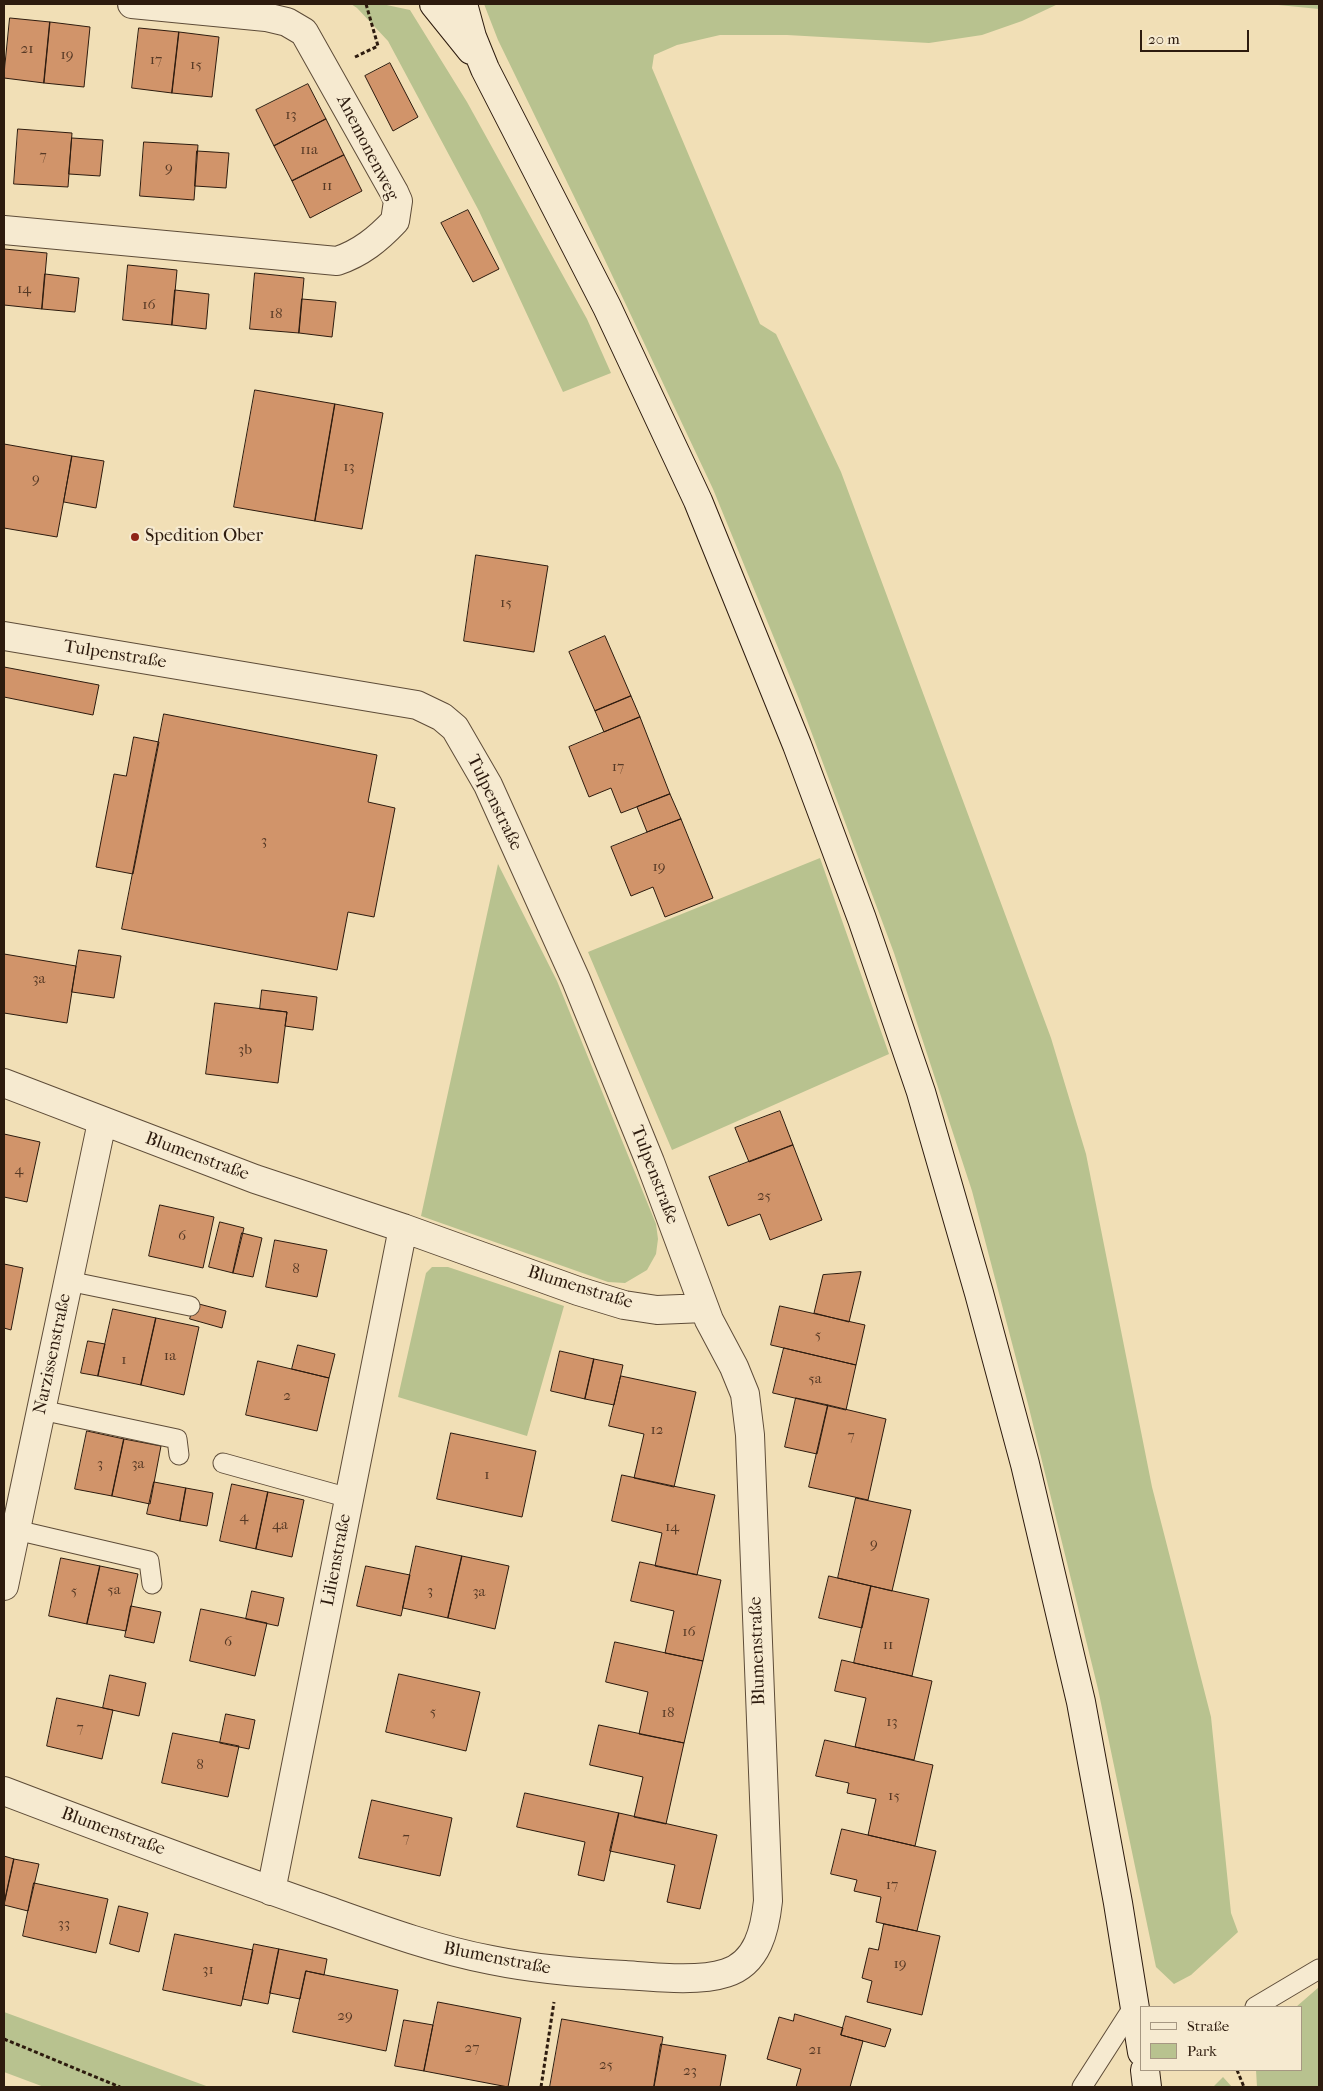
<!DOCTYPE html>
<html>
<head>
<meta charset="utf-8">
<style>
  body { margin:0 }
  #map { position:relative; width:1323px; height:2091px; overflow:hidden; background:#f1dfb6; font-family:"IM FELL French Canon",serif }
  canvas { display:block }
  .frame { position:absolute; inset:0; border:5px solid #2d1b0e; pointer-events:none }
  .legend { position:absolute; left:1140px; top:2006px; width:162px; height:65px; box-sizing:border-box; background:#f6ead0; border:1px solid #a69782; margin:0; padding:6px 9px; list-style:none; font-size:15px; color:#2d1b0e }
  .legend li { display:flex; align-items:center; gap:10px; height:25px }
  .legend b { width:25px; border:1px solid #a69782 }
  .scale { position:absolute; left:1140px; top:30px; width:109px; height:22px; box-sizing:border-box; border:2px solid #2d1b0e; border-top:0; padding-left:6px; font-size:15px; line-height:18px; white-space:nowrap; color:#2d1b0e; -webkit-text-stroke:4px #f6ead0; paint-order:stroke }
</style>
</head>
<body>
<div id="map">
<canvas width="1323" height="2091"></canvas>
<div class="frame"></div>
<ul class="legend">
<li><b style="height:6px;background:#f6ead0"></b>Straße</li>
<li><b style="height:14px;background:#b8c28f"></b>Park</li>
</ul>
<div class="scale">20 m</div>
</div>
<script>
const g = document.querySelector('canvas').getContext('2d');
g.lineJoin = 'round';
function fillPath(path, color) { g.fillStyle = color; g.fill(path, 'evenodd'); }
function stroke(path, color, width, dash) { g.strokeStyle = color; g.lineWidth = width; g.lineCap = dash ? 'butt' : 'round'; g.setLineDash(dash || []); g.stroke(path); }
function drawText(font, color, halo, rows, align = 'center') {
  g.font = font + ' "IM FELL French Canon",serif'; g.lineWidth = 4.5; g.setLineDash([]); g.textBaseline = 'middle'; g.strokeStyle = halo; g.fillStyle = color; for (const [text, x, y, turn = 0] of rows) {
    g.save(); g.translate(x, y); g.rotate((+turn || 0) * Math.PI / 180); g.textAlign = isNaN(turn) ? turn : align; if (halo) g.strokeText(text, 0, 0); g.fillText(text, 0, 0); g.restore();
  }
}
fillPath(new Path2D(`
  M351 4H382L410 10 467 102 587 319 611 373 563 392 479 211 388 41 357 8Z
  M484 4H1058L1022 21 982 35 929 43 787 35H720L677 45 654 55 652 68 760 324 776 334 841 472 1051 1038 1086 1154 1152 1487 1211 1717 1231 1913 1238 1932 1191 1975 1174 1984 1156 1967 1098 1689 1028 1404 972 1191 894 953 799 699 713 489 603 256 498 40Z
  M1268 4H1319V9Z
  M820 858 889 1054 672 1150 588 952Z
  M498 864 557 981 656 1224 658 1239 656 1254 647 1270 625 1283 608 1282 421 1216Z
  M432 1267H448L564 1306 527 1436 398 1397 426 1273Z
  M1319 1987V2087H1257L1256 2070H1302V2007H1296Z
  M4 2012 209 2087H44L4 2072Z
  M1223 2077 1232 2087H1213Z`), '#b8c28f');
const building = new Path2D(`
  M10 18 50 22 44 83 4 78Z
  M50 22 90 27 84 87 44 83Z
  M139 28 179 32 172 93 132 88Z
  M179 32 219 37 212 97 172 93Z
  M390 63 418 117 393 131 365 76Z
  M308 84 326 119 274 146 256 110Z
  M326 119 344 155 292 181 274 146Z
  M18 129 72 133 68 187 14 184Z
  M72 138 103 140 100 176 69 174Z
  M144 142 198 145 194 200 140 196Z
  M197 151 229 153 226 188 195 186Z
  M344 155 362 191 310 218 292 181Z
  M468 210 499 269 473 282 441 223Z
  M4 249 47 253 42 309 4 305Z
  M128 265 177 270 172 325 123 320Z
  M255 273 304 278 299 333 250 329Z
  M45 274 79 278 75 312 42 309Z
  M175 290 209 294 206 329 172 325Z
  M302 299 336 302 332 337 299 333Z
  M255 390 335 404 315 521 234 507Z
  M335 404 383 413 362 529 315 521Z
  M4 444 72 456 57 537 4 528Z
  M72 456 104 461 96 508 64 502Z
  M476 555 548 566 534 652 464 641Z
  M605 636 631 696 595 711 569 652Z
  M4 667 99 685 93 715 4 697Z
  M631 696 640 717 604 732 595 711Z
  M164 714 377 755 368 802 395 808 374 917 348 912 337 970 122 929Z
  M640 717 670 794 621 813 611 788 589 797 569 747Z
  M134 737 159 742 133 874 96 867 114 774 126 776Z
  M670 794 681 819 647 832 637 807Z
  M681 819 713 898 665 917 653 887 631 896 611 847Z
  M79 950 121 956 114 998 72 992Z
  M4 954 76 966 67 1023 4 1013Z
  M262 990 317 997 313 1030 285 1026 287 1012 260 1009Z
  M215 1003 287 1012 278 1083 206 1074Z
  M780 1111 793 1145 749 1162 735 1128Z
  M4 1134 40 1142 27 1202 4 1197Z
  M793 1145 822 1220 770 1240 760 1214 728 1226 709 1177Z
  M160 1205 214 1217 203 1268 149 1256Z
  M220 1222 244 1228 233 1273 209 1267Z
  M242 1233 262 1238 253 1277 233 1273Z
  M275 1240 327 1250 317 1297 266 1287Z
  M4 1264 23 1268 11 1330 4 1328Z
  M861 1272 849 1322 814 1313 823 1275Z
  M195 1303 226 1311 222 1328 190 1319Z
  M780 1306 865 1325 856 1365 771 1345Z
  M113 1309 156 1318 141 1385 98 1376Z
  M156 1318 199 1327 184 1395 141 1385Z
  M88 1341 105 1344 98 1376 81 1373Z
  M298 1345 335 1354 329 1378 292 1369Z
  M784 1348 856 1365 846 1410 773 1393Z
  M560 1351 594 1359 585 1399 551 1391Z
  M594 1359 623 1365 614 1405 585 1399Z
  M258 1361 329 1378 317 1431 246 1415Z
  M621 1376 696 1392 674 1487 634 1478 644 1434 609 1426Z
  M796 1398 828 1405 817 1454 785 1447Z
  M828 1405 886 1419 868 1500 809 1487Z
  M87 1431 124 1439 112 1496 75 1489Z
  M451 1433 536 1451 522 1517 437 1499Z
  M124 1439 161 1446 150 1504 112 1496Z
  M622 1475 715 1495 697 1575 655 1566 662 1533 612 1521Z
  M154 1482 186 1488 180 1521 147 1514Z
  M232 1484 268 1492 256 1549 220 1541Z
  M186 1488 213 1493 207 1526 180 1521Z
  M268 1492 304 1500 292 1557 256 1549Z
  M856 1498 911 1510 892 1591 838 1578Z
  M416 1546 462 1556 448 1618 403 1608Z
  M462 1556 509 1566 495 1629 448 1618Z
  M61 1558 100 1566 87 1624 49 1616Z
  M640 1562 721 1580 703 1661 665 1653 674 1611 631 1601Z
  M100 1566 138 1574 126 1631 87 1624Z
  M366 1566 410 1575 401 1616 357 1606Z
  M829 1576 871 1586 862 1628 819 1618Z
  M871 1586 929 1599 912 1676 854 1663Z
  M252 1591 284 1598 278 1626 246 1619Z
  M131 1606 161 1612 154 1643 125 1637Z
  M201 1609 267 1623 255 1676 190 1661Z
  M615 1642 703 1661 684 1743 639 1734 648 1692 606 1682Z
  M842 1660 932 1681 914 1760 855 1747 866 1698 835 1691Z
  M399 1674 480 1692 466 1751 386 1732Z
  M110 1675 146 1683 139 1716 103 1708Z
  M57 1698 113 1710 102 1759 47 1746Z
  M226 1714 255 1720 249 1749 220 1743Z
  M599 1725 684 1743 666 1824 634 1817 643 1777 590 1765Z
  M173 1733 239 1746 228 1797 162 1783Z
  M825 1740 933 1765 915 1846 868 1835 876 1799 847 1793 849 1783 816 1776Z
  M525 1793 619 1813 604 1881 578 1875 585 1842 517 1827Z
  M372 1800 452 1818 440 1876 359 1858Z
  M619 1813 717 1835 700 1909 667 1902 675 1865 610 1851Z
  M842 1829 936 1851 917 1931 876 1922 881 1897 854 1891 857 1880 831 1874Z
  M4 1856 14 1859 4 1905Z
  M14 1859 39 1864 28 1911 4 1905Z
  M34 1883 108 1899 96 1953 23 1936Z
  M119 1906 148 1913 139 1952 110 1944Z
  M884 1924 940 1936 922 2015 867 2002 872 1981 862 1978 869 1948 878 1950Z
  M175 1934 253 1950 241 2006 163 1990Z
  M254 1944 279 1949 268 2004 243 1999Z
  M279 1949 327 1959 324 1975 306 1971 300 1999 270 1993Z
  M306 1971 398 1990 386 2051 293 2032Z
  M438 2002 521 2018 508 2087 424 2071Z
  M795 2014 843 2028 841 2035 863 2041 850 2087H796L801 2069 767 2059 779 2017 793 2021Z
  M846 2016 891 2029 885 2047 841 2035Z
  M562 2019 663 2037 654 2087H550Z
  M404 2020 433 2025 424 2071 395 2066Z
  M661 2044 726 2055 720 2087H654Z`);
fillPath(building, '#d1946a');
stroke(building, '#2d1b0e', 1);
const service = new Path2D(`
  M68 1281 190 1306
  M41 1410 177 1439 179 1455
  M223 1463 349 1498
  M16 1530 149 1561 152 1584
  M1255 2007 1319 1969
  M1082 2087 1134 2006`);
const minor = new Path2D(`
  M4 230 337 261C361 253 378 239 395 221L398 201 394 192 304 32 287 22 266 17 132 4
  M4 636 417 705 442 717 455 728 488 785 576 980 650 1162 709 1320 734 1367 745 1394 750 1435 768 1901C765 1929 758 1963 726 1973 699 1982 654 1977 625 1975 580 1973 535 1969 491 1960 433 1949 377 1928 321 1908 215 1871 109 1831 4 1791
  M4 1083 255 1179 403 1228 578 1291 624 1305 657 1310 704 1308
  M4 1586 102 1122
  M271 1891 403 1228`);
const secondary = new Path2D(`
  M434 4 471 50
  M463 4 472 37 485 69 607 307 698 501 797 745 862 919 921 1092 979 1293 1025 1464 1081 1702 1118 1903 1142 2052
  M1145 2070 1147 2087`);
stroke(service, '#5e4c38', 21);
stroke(minor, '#5e4c38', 30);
stroke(secondary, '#2d1b0e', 30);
stroke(new Path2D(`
  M355 57 378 46 366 4
  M4 2039 120 2087
  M1237 2070 1244 2087
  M541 2087 554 2002`), '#2d1b0e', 3, [4, 2.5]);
stroke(service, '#f6ead0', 19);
stroke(minor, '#f6ead0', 28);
stroke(secondary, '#f6ead0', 28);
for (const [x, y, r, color] of [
  [135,537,5,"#8f2418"]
]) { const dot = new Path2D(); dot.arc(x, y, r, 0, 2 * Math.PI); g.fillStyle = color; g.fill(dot); stroke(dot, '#f6ead0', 2); }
drawText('15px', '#563925', null, [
  ["21",27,49],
  ["19",67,55],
  ["17",156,60],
  ["15",196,65],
  ["13",291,115],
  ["11a",309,150],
  ["7",43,156],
  ["9",169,168],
  ["11",327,186],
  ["14",24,289],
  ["16",149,305],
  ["18",276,314],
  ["13",349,467],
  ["9",36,479],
  ["15",506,603],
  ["17",618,767],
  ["3",264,841],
  ["19",659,867],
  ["3a",39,979],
  ["3b",245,1050],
  ["4",19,1170],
  ["25",764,1196],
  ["6",182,1236],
  ["8",296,1269],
  ["5",818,1335],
  ["1a",170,1356],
  ["1",124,1360],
  ["5a",815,1379],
  ["2",287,1396],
  ["12",657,1430],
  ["7",851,1436],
  ["3",100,1464],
  ["3a",138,1464],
  ["1",487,1475],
  ["4",244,1517],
  ["4a",280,1525],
  ["14",672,1527],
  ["9",874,1544],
  ["5a",114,1590],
  ["5",74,1591],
  ["3",430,1591],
  ["3a",479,1592],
  ["16",689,1632],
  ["6",228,1642],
  ["11",888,1645],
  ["5",433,1712],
  ["18",668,1713],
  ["13",892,1722],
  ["7",80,1728],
  ["8",200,1765],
  ["15",894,1796],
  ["7",406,1838],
  ["17",892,1885],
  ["33",64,1924],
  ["19",900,1964],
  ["31",208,1970],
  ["29",345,2016],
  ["27",472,2048],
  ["21",815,2050],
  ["25",606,2065],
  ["23",690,2071]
]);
drawText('18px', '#2d1b0e', '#f6ead0', [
  ["Anemonenweg",367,148,63],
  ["Tulpenstraße",115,655,9],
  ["Tulpenstraße",494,803,64],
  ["Blumenstraße",197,1157,20],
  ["Tulpenstraße",654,1175,69],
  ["Blumenstraße",580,1288,17],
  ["Narzissenstraße",53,1354,-78],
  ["Lilienstraße",337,1560,-79],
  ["Blumenstraße",758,1651,-92],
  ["Blumenstraße",113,1832,20],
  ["Blumenstraße",497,1959,11]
]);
drawText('18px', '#2d1b0e', '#f6ead0', [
  ["Spedition Ober",145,537]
], 'left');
</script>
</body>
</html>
